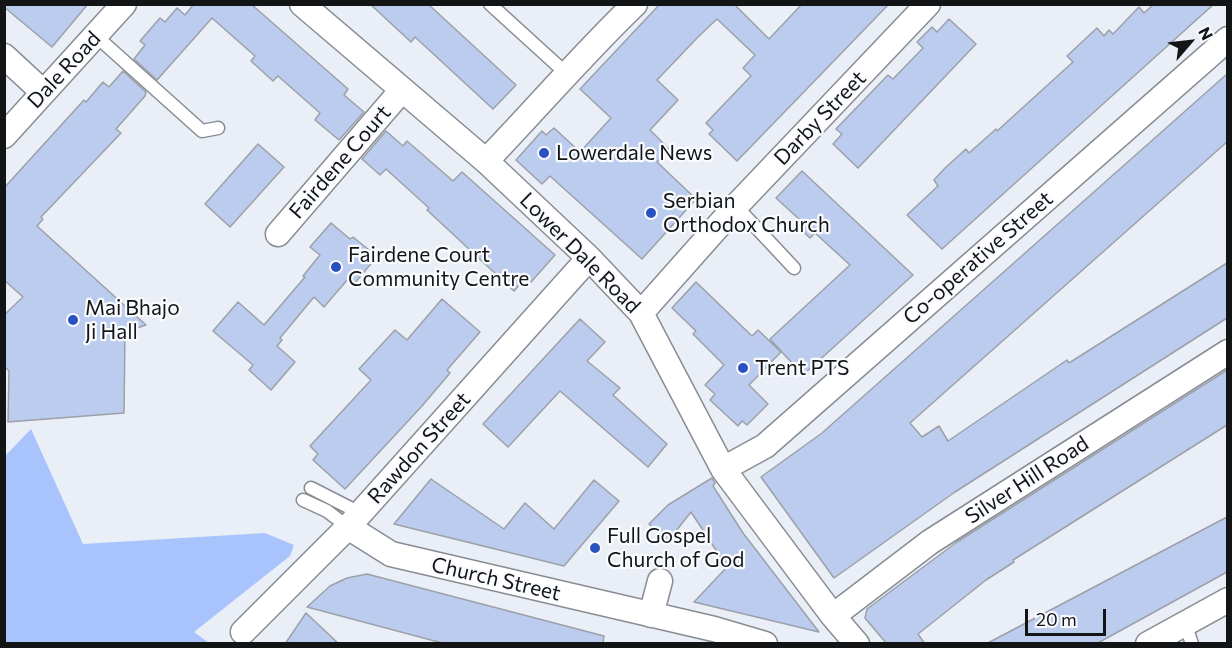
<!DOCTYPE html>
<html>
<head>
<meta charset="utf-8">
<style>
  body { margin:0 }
  #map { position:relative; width:1232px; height:648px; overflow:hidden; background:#eaeef6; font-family:Commissioner,sans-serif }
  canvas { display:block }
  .frame { position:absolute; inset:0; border:6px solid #121416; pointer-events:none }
  .north { position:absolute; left:1160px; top:12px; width:60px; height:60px; -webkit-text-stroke:4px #f9fbff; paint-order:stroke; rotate:62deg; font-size:16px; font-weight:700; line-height:24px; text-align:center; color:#121416 }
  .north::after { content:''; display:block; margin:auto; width:21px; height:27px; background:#121416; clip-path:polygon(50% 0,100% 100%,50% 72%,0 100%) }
  .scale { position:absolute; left:1025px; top:609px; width:81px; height:27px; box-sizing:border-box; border:3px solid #121416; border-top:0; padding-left:8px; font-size:18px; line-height:21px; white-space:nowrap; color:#121416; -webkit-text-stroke:4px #f9fbff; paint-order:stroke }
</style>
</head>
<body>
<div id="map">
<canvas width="1232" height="648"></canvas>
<div class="frame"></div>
<div class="north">N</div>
<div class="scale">20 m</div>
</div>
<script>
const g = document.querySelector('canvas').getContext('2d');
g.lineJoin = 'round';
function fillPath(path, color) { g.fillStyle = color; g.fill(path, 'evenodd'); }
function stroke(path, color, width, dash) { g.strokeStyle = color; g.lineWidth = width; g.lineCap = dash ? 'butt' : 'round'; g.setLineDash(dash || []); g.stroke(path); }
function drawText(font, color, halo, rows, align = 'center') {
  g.font = font + ' Commissioner,sans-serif'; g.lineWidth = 4.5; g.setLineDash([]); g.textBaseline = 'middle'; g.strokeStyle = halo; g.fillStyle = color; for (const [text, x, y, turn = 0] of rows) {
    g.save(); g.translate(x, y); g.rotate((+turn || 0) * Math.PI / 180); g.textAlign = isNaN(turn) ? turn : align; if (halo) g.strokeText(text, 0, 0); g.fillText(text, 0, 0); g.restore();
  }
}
fillPath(new Path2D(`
  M31 429 83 544 265 533 294 545 290 556 194 632 209 643H5V456Z`), '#a9c4fd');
const building = new Path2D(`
  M4 4H88L52 47 4 7Z
  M194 4H251L348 89 344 95 364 112 339 140 315 120 320 113 278 76 273 81 251 61 255 56 212 18 157 80 134 59 145 45 140 41 160 18 165 22 177 8 185 15Z
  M370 4H428L516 85 493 109 415 37 411 42Z
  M660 4H734L769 39 802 4H889L737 161 709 134 713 130 706 123 751 76 743 68 755 55 717 19 698 37 657 80 678 100 650 130 669 149 657 162 696 199 642 259 550 176 542 184 516 160 542 131 546 135 554 128 580 152 611 118 580 89Z
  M1154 4H1214L942 249 907 215 938 186 934 180 945 168 966 149 969 153 996 129 997 131 1073 62 1067 56 1097 28 1104 36 1109 30 1113 34 1139 7 1144 13Z
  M949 19 976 44 858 168 833 144 842 134 836 129 888 75 893 79 923 48 917 42 932 27 937 32Z
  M123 71 146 92 145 96 116 129 121 133 41 217 43 219 37 226 146 325 125 332 124 413 8 422 9 371 4 366V315L23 297 4 280V188L84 100 86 102 103 82 109 87Z
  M1227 74V142L910 423 922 437 939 426 948 441 1067 360 1069 363 1227 263V318L955 492 834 578 761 477 822 433Z
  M386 131 403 146 407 141 453 181 462 172 555 255 531 282 526 277 514 291 427 210 429 208 386 169 380 175 362 159Z
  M258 144 284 167 230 227 205 204Z
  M802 171 913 275 803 375 770 339 850 265 815 233 810 238 795 224 799 219 776 198Z
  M331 223 350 239 353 237 369 250 366 253 374 260 354 284 348 279 324 307 314 297 280 338 282 340 277 346 295 362 271 390 249 370 253 365 213 331 238 302 264 325 305 277 303 276 320 255 310 247Z
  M696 282 752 336 758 330 781 352 749 385 768 404 747 425 742 421 738 426 710 400 715 394 705 385 724 365 693 334 696 331 672 308Z
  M442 299 480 332 447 370 450 373 422 406 345 489 313 460 318 454 310 446 371 380 359 369 395 330 407 340Z
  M580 319 605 342 587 361 620 388 613 395 667 444 648 467 560 391 508 447 483 424Z
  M1227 370V425L1013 560 1014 562 986 580 918 634 925 644H887L865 618 867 609 957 542Z
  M712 478 715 483 713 486 743 533 819 632 694 602 727 567 691 512 668 541 649 524 668 505Z
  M431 479 504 529 525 503 554 529 594 480 619 501 564 566 394 524Z
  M1227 517V572L1096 644H986Z
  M367 574 604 636 603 644H446L307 607 330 586 347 578Z
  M306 613 339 644H285Z`);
fillPath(building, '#bcccef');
stroke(building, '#9ca0a8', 1.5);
const lane = new Path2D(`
  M490 4 568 75
  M96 36 202 131 218 128
  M736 206 794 268
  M311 488 360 513
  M303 500 327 511 348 527
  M1185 623 1192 644`);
const street = new Path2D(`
  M302 4 486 161 589 258 641 313 723 469 833 616 857 644
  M4 56 43 92
  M4 136 124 4
  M486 161C536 109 583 54 635 4
  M278 234 402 90
  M641 313 736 206 928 4
  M723 469 765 446 1228 39
  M348 527 391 554 714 629 765 644
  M651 615 660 581
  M833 616 930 542 1228 352
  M243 632 348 527 589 258
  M1148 644 1228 600`);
stroke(lane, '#888c93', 15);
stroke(street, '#888c93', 27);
stroke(lane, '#fff', 12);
stroke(street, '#fff', 24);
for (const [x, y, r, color] of [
  [544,153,6,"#2952c1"],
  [651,213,6,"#2952c1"],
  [336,267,6,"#2952c1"],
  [73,320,6,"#2952c1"],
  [743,368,6,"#2952c1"],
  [595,548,6,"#2952c1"]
]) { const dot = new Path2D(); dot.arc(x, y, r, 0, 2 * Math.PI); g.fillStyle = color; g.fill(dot); stroke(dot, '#f9fbff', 2); }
drawText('21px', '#121416', '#f9fbff', [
  ["Dale Road",64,70,-47],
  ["Darby Street",820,118,-46],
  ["Fairdene Court",340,162,-49],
  ["Lower Dale Road",580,253,45],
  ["Co-operative Street",978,258,-41],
  ["Rawdon Street",419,448,-48],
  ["Silver Hill Road",1027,480,-33],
  ["Church Street",496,579,13]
]);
drawText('21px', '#121416', '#f9fbff', [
  ["Lowerdale News",556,153],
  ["Serbian",663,201],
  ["Orthodox Church",663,225],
  ["Fairdene Court",348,255],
  ["Community Centre",348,279],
  ["Mai Bhajo",85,308],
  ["Ji Hall",85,332],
  ["Trent PTS",755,368],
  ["Full Gospel",607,536],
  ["Church of God",607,560]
], 'left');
</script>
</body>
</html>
